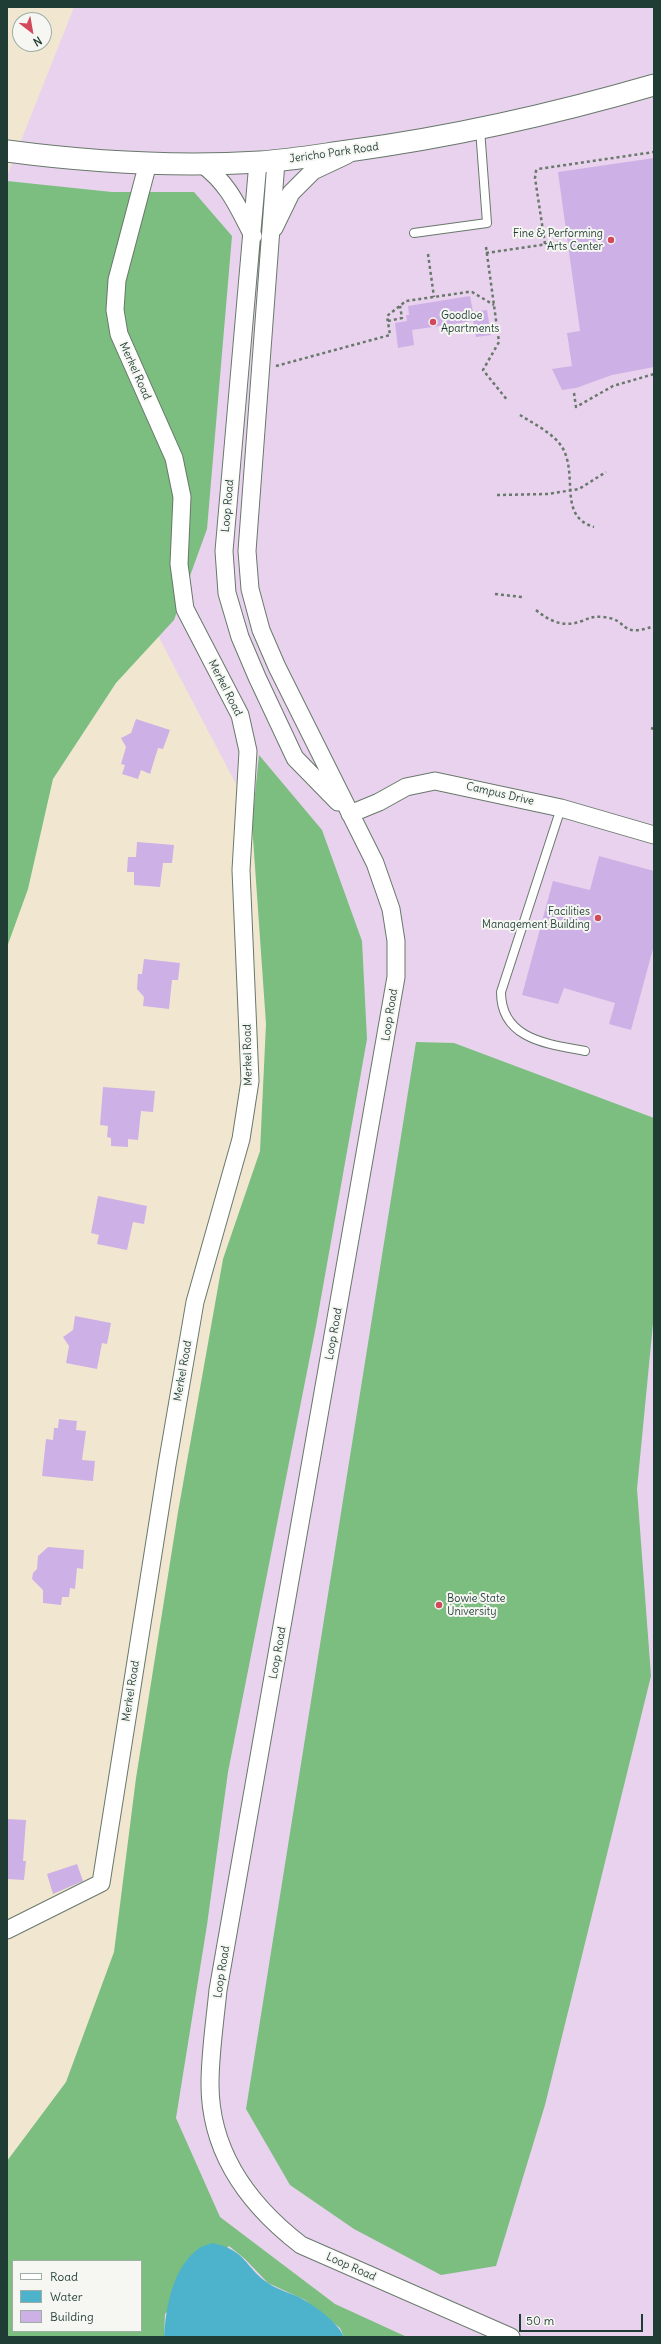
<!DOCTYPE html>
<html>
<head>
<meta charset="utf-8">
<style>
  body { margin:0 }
  #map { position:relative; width:661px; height:2344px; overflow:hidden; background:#f1e7d1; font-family:Delius,sans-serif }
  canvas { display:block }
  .frame { position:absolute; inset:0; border:8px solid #1f3d34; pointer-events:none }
  .legend { position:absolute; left:12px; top:2260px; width:130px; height:72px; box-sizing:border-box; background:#f6f6f2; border:1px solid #a0aca6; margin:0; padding:5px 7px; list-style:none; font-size:12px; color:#1f3d34 }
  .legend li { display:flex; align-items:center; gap:8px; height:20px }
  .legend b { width:20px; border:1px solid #a0aca6 }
  .north { position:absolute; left:12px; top:12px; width:40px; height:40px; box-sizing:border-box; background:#f6f6f2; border:1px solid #a0aca6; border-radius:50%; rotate:149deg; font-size:11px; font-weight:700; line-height:16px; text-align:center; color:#1f3d34 }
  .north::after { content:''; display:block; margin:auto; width:14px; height:18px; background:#d1495b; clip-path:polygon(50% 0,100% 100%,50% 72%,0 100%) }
  .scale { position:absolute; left:519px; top:2314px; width:124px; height:18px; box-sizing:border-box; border:2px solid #1f3d34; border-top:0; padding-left:5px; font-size:12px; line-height:14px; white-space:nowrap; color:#1f3d34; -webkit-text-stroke:3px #f6f6f2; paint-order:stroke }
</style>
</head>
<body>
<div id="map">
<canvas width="661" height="2344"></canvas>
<div class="frame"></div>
<ul class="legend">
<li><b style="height:5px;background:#fff"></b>Road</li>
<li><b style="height:11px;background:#4db3cc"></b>Water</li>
<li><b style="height:11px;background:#cdb0e6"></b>Building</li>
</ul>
<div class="north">N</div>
<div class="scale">50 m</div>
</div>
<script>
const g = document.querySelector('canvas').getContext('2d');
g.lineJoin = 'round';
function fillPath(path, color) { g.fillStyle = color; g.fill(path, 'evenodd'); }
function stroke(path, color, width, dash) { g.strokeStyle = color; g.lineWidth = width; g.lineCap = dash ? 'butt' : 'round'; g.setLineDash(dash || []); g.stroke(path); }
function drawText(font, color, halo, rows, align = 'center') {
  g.font = font + ' Delius,sans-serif'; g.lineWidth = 4; g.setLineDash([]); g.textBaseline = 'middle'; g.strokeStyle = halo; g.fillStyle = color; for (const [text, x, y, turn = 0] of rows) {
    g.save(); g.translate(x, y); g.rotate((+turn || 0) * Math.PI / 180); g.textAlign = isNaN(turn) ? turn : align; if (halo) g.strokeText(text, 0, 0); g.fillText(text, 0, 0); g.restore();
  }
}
fillPath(new Path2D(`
  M74 7H654V2337H117L141 2331V2261L319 948 256 822 7 349V176Z`), '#e9d2ed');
fillPath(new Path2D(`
  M7 181 112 192H194L232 236 207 529 174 620 116 683 53 779 28 889 7 947Z
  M259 755 322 830 362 941 367 1039 316 1326 228 1772 207 1925 176 2118 220 2217 335 2304 407 2337H344L340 2328 305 2300 268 2283 245 2259 229 2246 165 2314 164 2337H7V2161L66 2082 114 1952 136 1778 178 1512 223 1259 260 1151 266 1024 252 824ZM13 2261H141V2331H13Z
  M416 1042 454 1043 654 1118V1313L637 1489 651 1676 545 2105 496 2266 441 2275 354 2229 290 2185 246 2109Z`), '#7bbe80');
fillPath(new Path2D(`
  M212 2243C247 2250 244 2267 268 2283 279 2291 293 2293 304 2300 318 2308 338 2323 344 2337H164C166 2307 172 2269 198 2249 201 2246 208 2245 212 2243Z`), '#4db3cc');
fillPath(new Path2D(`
  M654 158V367L612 375 576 388 562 390 552 369 572 366 567 333 580 331 558 172Z
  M470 296 473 312 487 310 491 335 476 337 473 321 412 330 414 345 398 348 395 323 407 321 406 315H409L408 306Z
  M136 719 170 730 163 749 158 748 150 774 141 770 138 779 122 774 125 765 121 764 126 747 121 738 131 733Z
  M137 842 174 845 172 863H163L160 887 134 885V872H127L128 857H136Z
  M599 856 654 871V945L631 1030 609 1024 615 1003 564 988 558 1004 522 995 553 881 590 890Z
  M144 959 180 963 178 980H172L169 1009 143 1006 144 997 137 989 138 974H142Z
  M103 1087 155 1091 153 1112 141 1111 138 1140 128 1139V1147L111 1146V1138L107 1137 108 1126 100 1125Z
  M98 1196 147 1206 144 1224 133 1222 127 1250 97 1244 99 1235 91 1233Z
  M75 1316 111 1323 107 1344 102 1343 97 1369 66 1363 69 1346 63 1337 73 1330Z
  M59 1419 77 1421 76 1430 86 1431 82 1460 95 1461 93 1481 42 1476 46 1439 53 1440 54 1428H58Z
  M48 1547 84 1550 83 1569 77 1568 75 1589 70 1588 69 1597H62L61 1605 43 1603V1590L32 1579 33 1573 37 1569 38 1556Z
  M7 1819 26 1820 23 1861H26L24 1880 7 1879Z
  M77 1864 83 1881 53 1894 47 1874Z`), '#cdb0e6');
const service = new Path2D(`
  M414 233 487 223 480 129
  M561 808 501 992C501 1040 549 1044 585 1051`);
const minor = new Path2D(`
  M276 161 247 551 250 589 261 630 277 667 375 863 391 909 396 941V977L218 1990C215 2021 210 2053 210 2084 210 2152 249 2205 301 2245L511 2337
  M258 162 224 551 227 593 240 637 257 677 295 758 338 802
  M202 164C229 184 238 207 253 236
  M274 228 291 193 313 171 347 155
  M350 814 379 802 406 787 435 781 561 808 654 835
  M7 1930 101 1883 167 1465 195 1302 241 1139 250 1081 241 870 248 751 240 715 185 609 179 564 182 497 174 458 119 334 115 310 117 280 148 163`);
const tertiary = new Path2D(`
  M7 151C90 162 176 167 260 162 290 160 319 155 348 151 452 137 554 114 654 85`);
stroke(service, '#68786b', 10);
stroke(minor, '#68786b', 19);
stroke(tertiary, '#68786b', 23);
stroke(new Path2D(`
  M545 244 535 178 536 171 538 169 654 152
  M486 247 499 342 483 370 508 401
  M486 253 562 242
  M428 254 434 297
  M388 321 402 318 400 306
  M276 366 390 335 387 316 406 301 468 292H472L494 305
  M574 393 576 407 613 386 654 374
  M520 415C534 424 553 433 562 447 579 475 557 516 594 527
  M497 495 548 494 579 489 606 472
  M495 594 522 597
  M536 610C549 621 564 628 582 621 589 618 594 616 603 617 630 619 618 639 654 626
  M651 728 654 729`), '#68786b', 2.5, [3, 3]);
stroke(service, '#fff', 8);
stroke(minor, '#fff', 17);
stroke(tertiary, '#fff', 21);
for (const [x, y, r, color] of [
  [611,240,4,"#d1495b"],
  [433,322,4,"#d1495b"],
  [598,918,4,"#d1495b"],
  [439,1605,4,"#d1495b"]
]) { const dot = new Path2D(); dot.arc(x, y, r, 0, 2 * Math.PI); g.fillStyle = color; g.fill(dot); stroke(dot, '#f6f6f2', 1.5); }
drawText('11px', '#1f3d34', '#f6f6f2', [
  ["Jericho Park Road",334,153,-8],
  ["Merkel Road",135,371,66],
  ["Loop Road",228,506,-85],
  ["Merkel Road",225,688,63],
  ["Campus Drive",500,794,13],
  ["Loop Road",390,1015,-81],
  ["Merkel Road",248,1055,-91],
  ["Loop Road",334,1334,-80],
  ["Merkel Road",183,1371,-80],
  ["Loop Road",278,1653,-80],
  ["Merkel Road",131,1691,-81],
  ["Loop Road",222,1972,-81],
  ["Loop Road",351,2267,24]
]);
drawText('11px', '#1f3d34', '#f6f6f2', [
  ["Fine & Performing",603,234],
  ["Arts Center",603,247],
  ["Goodloe",441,316,"left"],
  ["Apartments",441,329,"left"],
  ["Facilities",590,912],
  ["Management Building",590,925],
  ["Bowie State",447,1599,"left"],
  ["University",447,1612,"left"]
], 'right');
</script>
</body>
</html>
